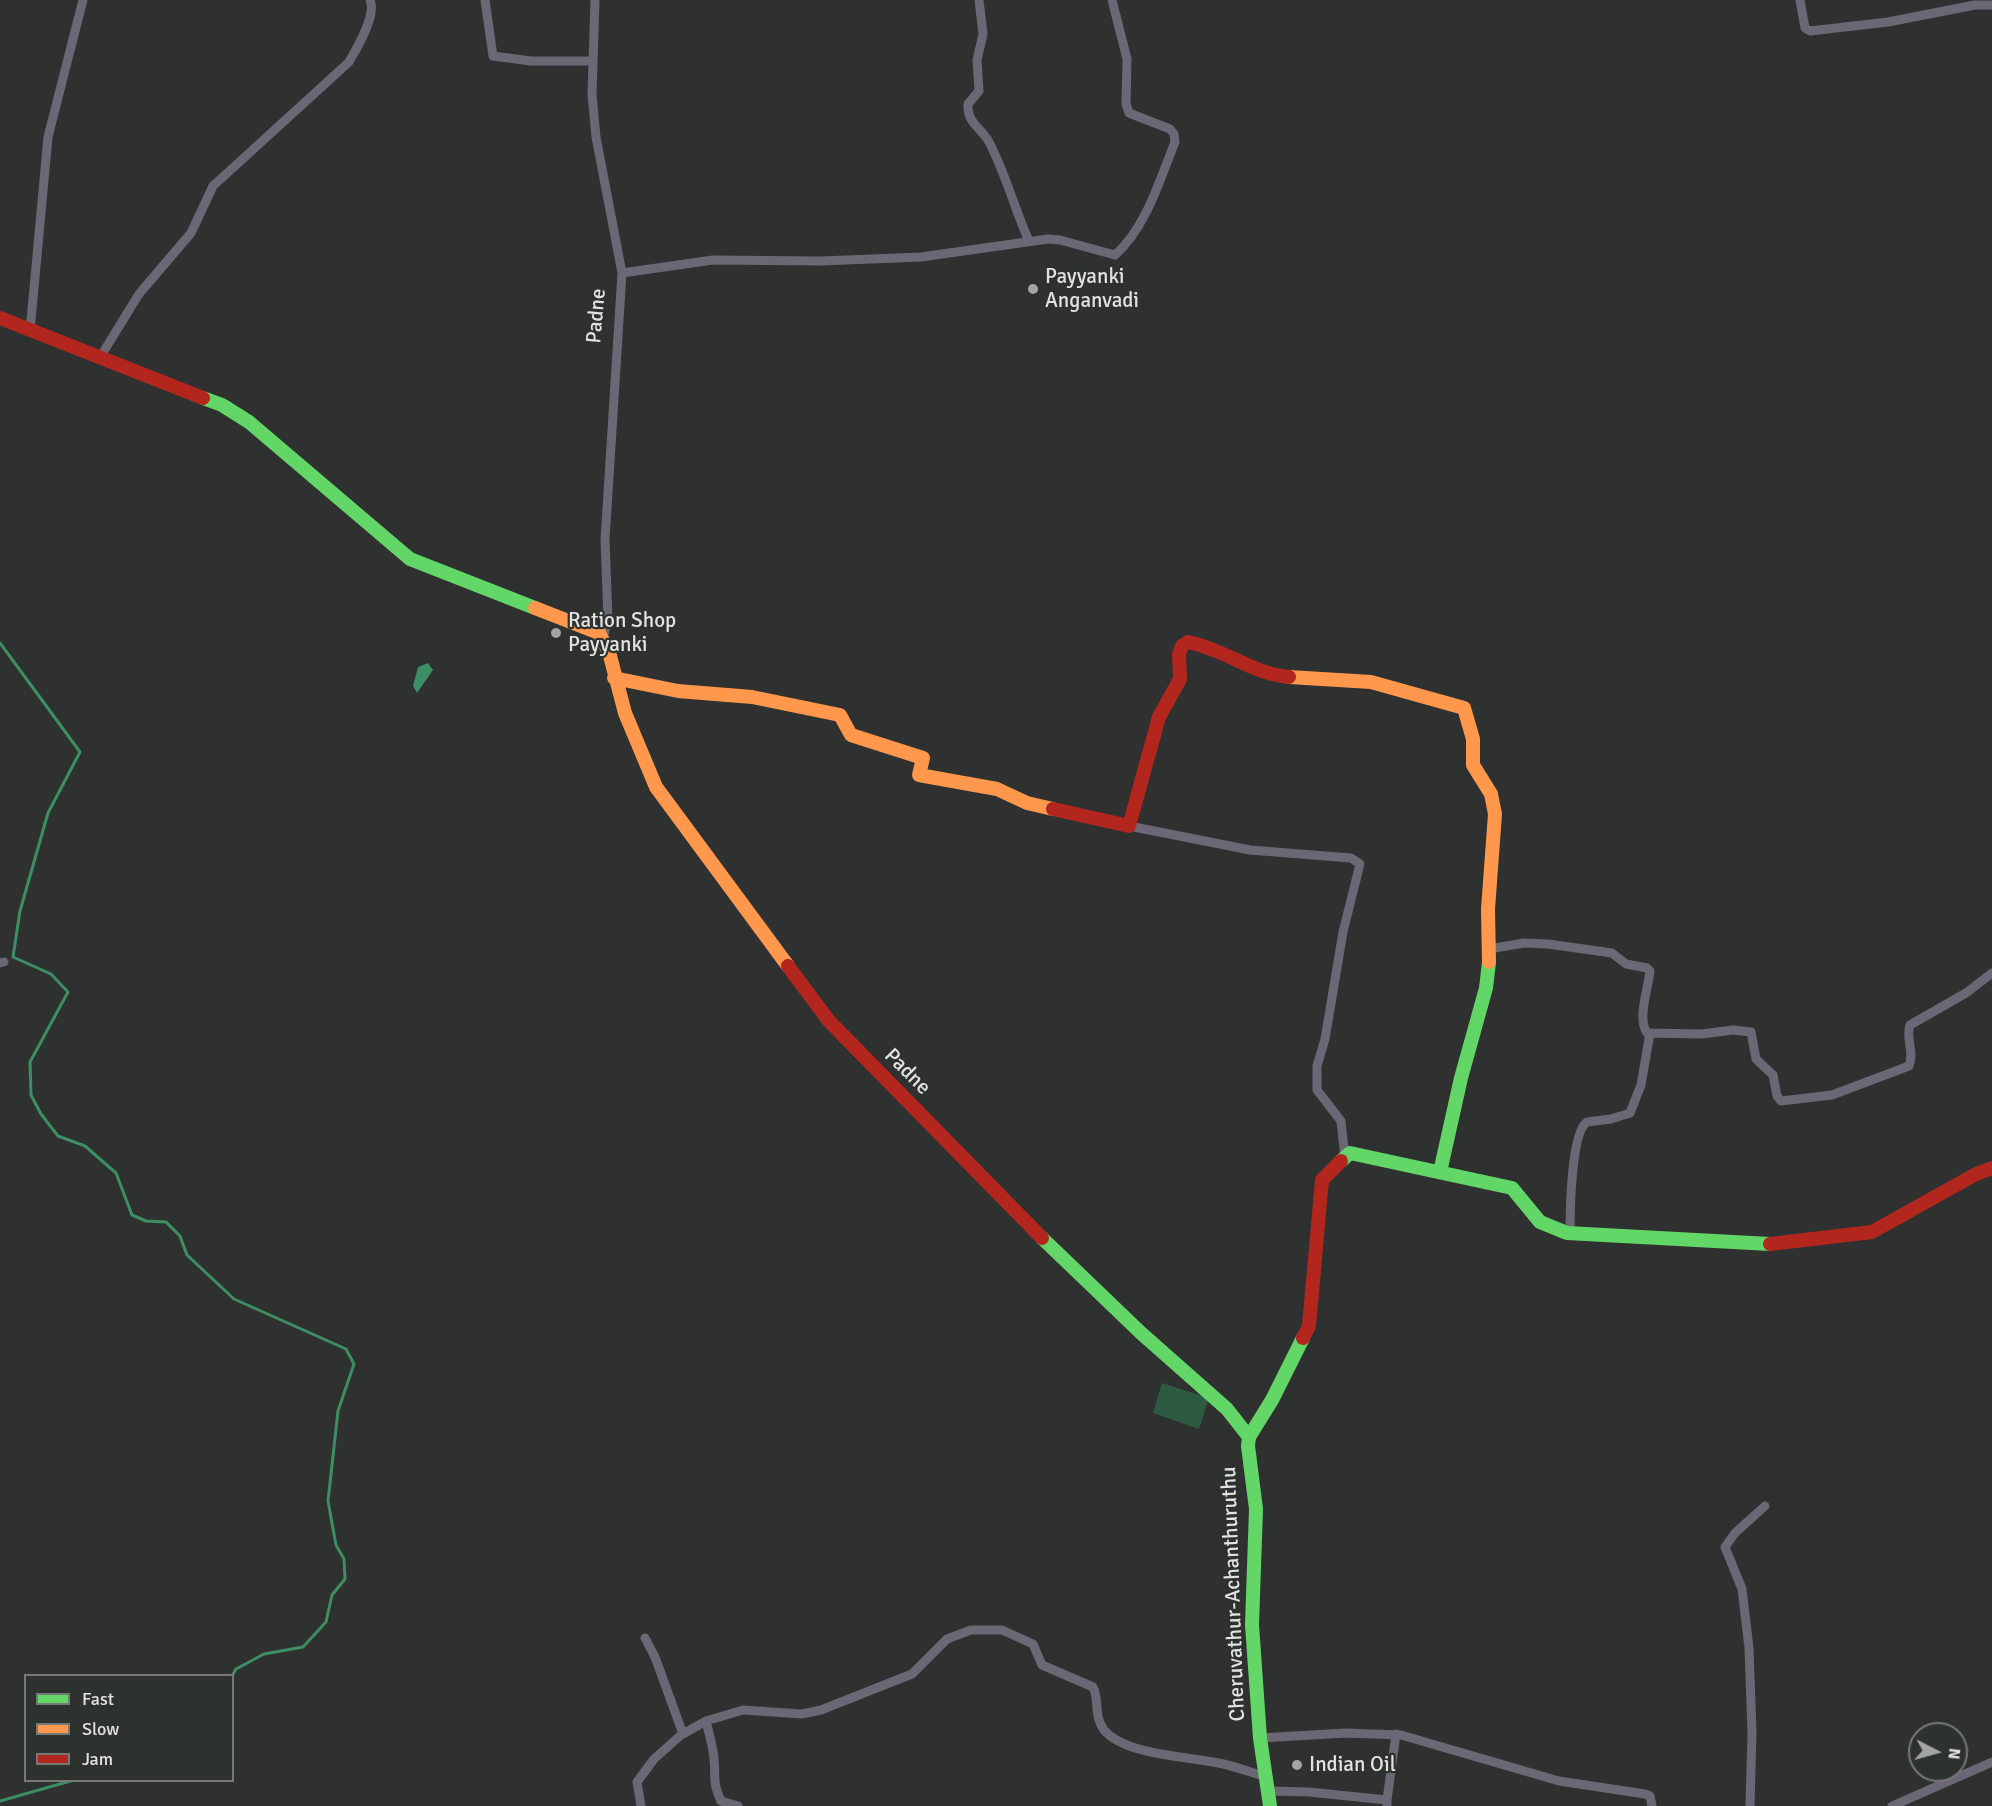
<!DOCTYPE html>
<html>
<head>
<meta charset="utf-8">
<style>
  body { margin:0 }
  #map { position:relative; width:1992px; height:1806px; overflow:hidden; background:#2e312f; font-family:Signika,sans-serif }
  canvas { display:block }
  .legend { position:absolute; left:24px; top:1674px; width:210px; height:108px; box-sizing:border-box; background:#2d322f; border:2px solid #757976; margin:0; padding:8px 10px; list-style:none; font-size:18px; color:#e0e3e1 }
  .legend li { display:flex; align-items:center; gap:12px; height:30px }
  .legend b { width:30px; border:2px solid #757976 }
  .north { position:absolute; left:1908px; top:1722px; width:60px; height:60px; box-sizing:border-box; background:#2d322f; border:2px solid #757976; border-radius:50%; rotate:96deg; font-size:16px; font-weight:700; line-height:24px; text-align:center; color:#e0e3e1 }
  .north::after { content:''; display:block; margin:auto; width:21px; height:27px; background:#a2a5a3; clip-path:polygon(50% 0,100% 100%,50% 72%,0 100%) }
</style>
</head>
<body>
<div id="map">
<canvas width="1992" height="1806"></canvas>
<ul class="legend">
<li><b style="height:8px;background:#63d668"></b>Fast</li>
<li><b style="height:8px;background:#ff974d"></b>Slow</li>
<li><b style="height:8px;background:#b3261e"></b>Jam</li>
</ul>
<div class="north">N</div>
</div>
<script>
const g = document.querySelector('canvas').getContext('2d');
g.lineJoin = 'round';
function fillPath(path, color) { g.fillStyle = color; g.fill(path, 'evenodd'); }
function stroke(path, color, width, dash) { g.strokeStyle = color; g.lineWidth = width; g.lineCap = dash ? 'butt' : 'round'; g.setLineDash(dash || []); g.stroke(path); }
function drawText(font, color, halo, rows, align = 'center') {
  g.font = font + ' Signika,sans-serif'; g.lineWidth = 4.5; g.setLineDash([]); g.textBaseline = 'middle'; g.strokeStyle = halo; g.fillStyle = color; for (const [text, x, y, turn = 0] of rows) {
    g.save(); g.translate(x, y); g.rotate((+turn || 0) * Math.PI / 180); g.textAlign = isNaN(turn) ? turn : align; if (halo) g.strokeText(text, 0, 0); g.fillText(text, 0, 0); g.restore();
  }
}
fillPath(new Path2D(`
  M1162 1383 1209 1398 1199 1429 1153 1413Z`), '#2d5a42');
fillPath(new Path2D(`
  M428 663 433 670 417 693 413 686 418 667Z`), '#3d8d65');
stroke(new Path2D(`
  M0 643 80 752 48 813 20 911 13 957 51 974 68 992 30 1062 31 1095 41 1114 58 1136 85 1146 116 1173 132 1215 146 1221 166 1222 180 1236 187 1255 234 1299 346 1349 354 1364 338 1411 328 1501 336 1545 344 1559 345 1579 332 1595 326 1622 303 1647 264 1654 236 1669 232 1676
  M0 1801 74 1780`), '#3d8d65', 3);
stroke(new Path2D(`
  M485 0 493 56 531 61H592
  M595 0 592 95 596 137 622 273 605 540 608 619 603 638
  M979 0 983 34 977 60 979 91 968 104C967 124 981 127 989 142 1005 172 1015 210 1029 241
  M1800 0 1805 28 1810 31 1888 22 1975 5H1992
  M622 273 713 260 821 261 921 257 1048 239 1060 240 1115 255C1146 228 1160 179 1175 142L1174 134 1170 129 1129 113 1126 104 1127 59 1112 0
  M30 331 48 137 83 0
  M99 359 139 294 191 233 213 186 349 62C357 48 377 15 370 0
  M1129 826 1250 850 1351 858 1360 864 1343 932 1325 1039 1317 1066V1090L1341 1121 1345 1158
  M1489 949 1524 943 1548 944 1612 953 1626 964 1647 968 1650 971C1648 989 1637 1019 1647 1033L1702 1034 1733 1030 1751 1032 1756 1059 1773 1075 1777 1096 1781 1101 1832 1095 1909 1066C1915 1052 1905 1038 1910 1025L1966 993 1992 973
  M0 963 4 962
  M1570 1233C1570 1213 1571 1132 1587 1122L1611 1119 1630 1113 1641 1085 1650 1033
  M645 1638 655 1657 683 1734
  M706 1721C709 1734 713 1746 714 1759 716 1777 712 1782 721 1801L738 1806
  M1260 1738 1346 1733 1401 1735 1559 1781 1645 1794 1650 1796 1652 1806
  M1268 1791 1309 1792 1387 1800V1806
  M1387 1800 1396 1734
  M641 1806 637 1782 654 1759 681 1735 706 1721 743 1710 802 1714 821 1710 912 1674 947 1639 971 1630H1002L1033 1644 1042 1665 1093 1687C1100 1701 1093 1715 1104 1730 1127 1757 1194 1756 1227 1765 1240 1768 1253 1773 1266 1777
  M1750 1806 1752 1733 1749 1648 1742 1589 1725 1547 1735 1533 1765 1506
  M1892 1806 1992 1762`), '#6c6775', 9);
stroke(new Path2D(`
  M203 398 222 405 249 422 410 559 535 608
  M1341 1161 1350 1153 1512 1188 1540 1222 1567 1233 1770 1244
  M1440 1172 1461 1078 1486 988 1489 962
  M1042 1238 1141 1333 1227 1409 1249 1437
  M1270 1806 1260 1738 1252 1625 1256 1509 1248 1446 1249 1437 1272 1400 1303 1338`), '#63d668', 14);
stroke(new Path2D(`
  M535 608 599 633 609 652 625 713 656 787 788 966
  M1289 677 1371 682 1464 708 1473 739V765L1491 794 1495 814 1488 909 1489 962
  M614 678 678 691 752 697 840 715 851 735 923 758 919 775 997 789 1027 803 1053 809`), '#ff974d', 14);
stroke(new Path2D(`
  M0 318 203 398
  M1053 809 1129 826 1159 717 1180 679 1179 654 1182 646 1188 642C1224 649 1253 674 1289 677
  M788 966 829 1021 1042 1238
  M1770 1244 1872 1232 1976 1174 1992 1168
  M1303 1338 1309 1326 1322 1180 1341 1161`), '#b3261e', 14);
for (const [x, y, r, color] of [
  [1033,289,6,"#a2a5a3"],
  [556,633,6,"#a2a5a3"],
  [1297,1765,6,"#a2a5a3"]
]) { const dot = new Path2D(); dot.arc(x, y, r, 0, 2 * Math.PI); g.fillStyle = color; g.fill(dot); stroke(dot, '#2d322f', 2); }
drawText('21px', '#e0e3e1', '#2d322f', [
  ["Payyanki",1045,277],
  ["Anganvadi",1045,301],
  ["Ration Shop",568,621],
  ["Payyanki",568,645],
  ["Indian Oil",1309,1765]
], 'left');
drawText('21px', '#e0e3e1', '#2d322f', [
  ["Padne",597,316,-85],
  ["Padne",907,1072,45],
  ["Cheruvathur-Achanthuruthu",1234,1594,-92]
]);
</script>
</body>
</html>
